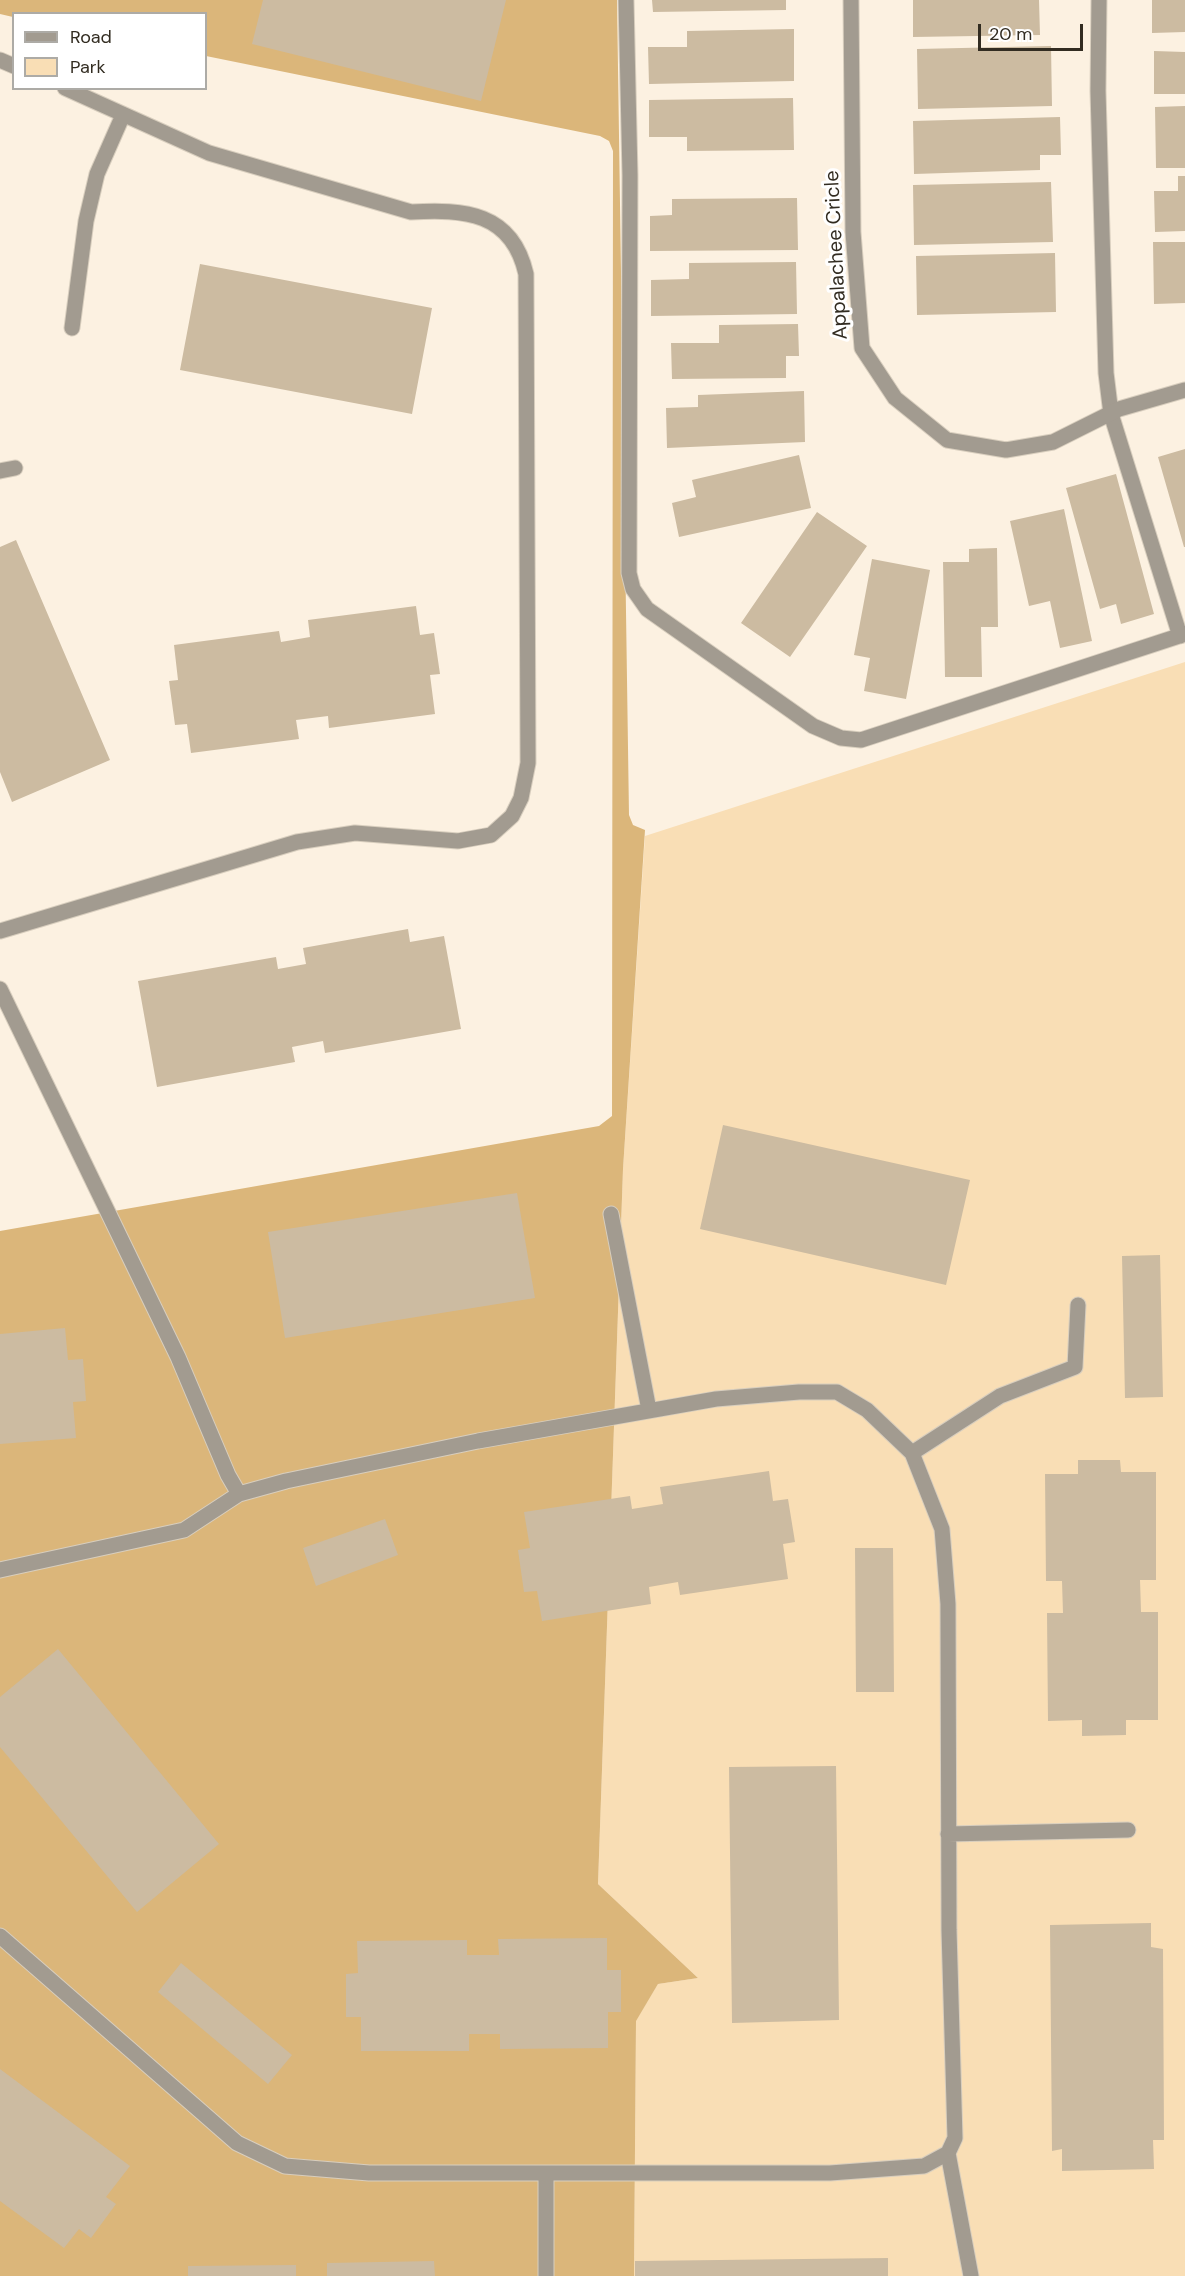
<!DOCTYPE html>
<html>
<head>
<meta charset="utf-8">
<style>
  body { margin:0 }
  #map { position:relative; width:1185px; height:2276px; overflow:hidden; background:#fcf1e1; font-family:"DM Sans",sans-serif }
  canvas { display:block }
  .legend { position:absolute; left:12px; top:12px; width:195px; height:78px; box-sizing:border-box; background:#fff; border:2px solid #adaba6; margin:0; padding:8px 10px; list-style:none; font-size:18px; color:#322c21 }
  .legend li { display:flex; align-items:center; gap:12px; height:30px }
  .legend b { width:30px; border:2px solid #adaba6 }
  .scale { position:absolute; left:978px; top:24px; width:105px; height:27px; box-sizing:border-box; border:3px solid #322c21; border-top:0; padding-left:8px; font-size:18px; line-height:21px; white-space:nowrap; color:#322c21; -webkit-text-stroke:4px #fff; paint-order:stroke }
</style>
</head>
<body>
<div id="map">
<canvas width="1185" height="2276"></canvas>
<ul class="legend">
<li><b style="height:8px;background:#a29b90"></b>Road</li>
<li><b style="height:16px;background:#f9deb5"></b>Park</li>
</ul>
<div class="scale">20 m</div>
</div>
<script>
const g = document.querySelector('canvas').getContext('2d');
g.lineJoin = 'round';
function fillPath(path, color) { g.fillStyle = color; g.fill(path, 'evenodd'); }
function stroke(path, color, width, dash) { g.strokeStyle = color; g.lineWidth = width; g.lineCap = dash ? 'butt' : 'round'; g.setLineDash(dash || []); g.stroke(path); }
function drawText(font, color, halo, rows, align = 'center') {
  g.font = font + ' "DM Sans",sans-serif'; g.lineWidth = 6; g.setLineDash([]); g.textBaseline = 'middle'; g.strokeStyle = halo; g.fillStyle = color; for (const [text, x, y, turn = 0] of rows) {
    g.save(); g.translate(x, y); g.rotate((+turn || 0) * Math.PI / 180); g.textAlign = isNaN(turn) ? turn : align; if (halo) g.strokeText(text, 0, 0); g.fillText(text, 0, 0); g.restore();
  }
}
fillPath(new Path2D(`
  M1185 662V2276H634L636 2020 658 1984 698 1978 598 1884 623 1169 645 836Z`), '#f9deb5');
fillPath(new Path2D(`
  M0 0H617L629 815 633 825 645 830 623 1169 598 1884 698 1978 658 1984 636 2021 634 2276H0V1231L599 1126 612 1116 613 151 609 141 600 136 206 56V14H14L13 17 0 14Z`), '#dbb67a');
fillPath(new Path2D(`
  M263 0H506L481 101 252 44Z
  M652 0H786V10L653 12Z
  M913 0H1039L1040 35 913 37Z
  M1152 0H1185V32L1152 33Z
  M794 29V81L649 84 648 47H687V31Z
  M1051 46 1052 106 918 109 917 49Z
  M1154 51 1185 52V94H1154Z
  M793 98 794 150 687 151V137H649V100Z
  M1185 106V168H1156L1155 107Z
  M1060 117 1061 155H1040V170L914 174 913 121Z
  M1178 176H1185V231L1155 232 1154 191H1178Z
  M1051 182 1053 242 914 245 913 185Z
  M797 198 798 250 650 251V216L672 215V199Z
  M1153 242H1185V303L1154 304Z
  M1055 253 1056 312 917 315 916 256Z
  M796 262 797 314 651 316V280L689 279V263Z
  M200 264 432 308 412 414 180 370Z
  M798 324 799 356H786V378L672 379 671 343H719V325Z
  M804 391 805 442 667 448 666 408 698 407V395Z
  M1185 449V547H1184L1158 457Z
  M799 455 811 508 679 537 672 503 696 497 692 480Z
  M1116 474 1154 614 1121 624 1116 604 1100 609 1066 488Z
  M1064 509 1092 641 1060 648 1050 601 1029 606 1010 521Z
  M817 512 867 546 790 657 741 623Z
  M16 540 110 760 12 802 0 772V547Z
  M997 548 998 627H981L982 677H945L943 562H969V549Z
  M872 559 930 570 906 699 864 691 870 658 854 655Z
  M416 606 420 635 434 633 440 674 430 675 435 714 329 728 328 716 296 720 299 739 191 753 187 724 175 725 169 681 178 680 174 645 279 631 281 642 310 637 308 620Z
  M408 929 410 942 444 936 461 1029 325 1053 323 1041 292 1047 295 1062 157 1087 138 981 276 957 278 969 306 964 303 948Z
  M723 1125 970 1180 946 1285 700 1229Z
  M517 1193 535 1298 285 1338 268 1232Z
  M1160 1255 1163 1397 1125 1398 1122 1256Z
  M65 1328 68 1360 83 1359 86 1401 73 1402 76 1438 0 1444V1334Z
  M1078 1460H1120L1121 1472H1156V1580H1140L1141 1612H1158V1720H1126V1735L1082 1736V1720L1048 1721 1047 1613H1063L1062 1581H1046L1045 1474H1078Z
  M769 1471 773 1501 788 1499 795 1542 783 1544 788 1579 680 1595 678 1582 649 1587 651 1604 542 1621 537 1591 524 1592 518 1550 530 1548 524 1512 630 1496 632 1509 663 1504 660 1487Z
  M385 1519 398 1555 316 1586 303 1548Z
  M855 1548H893L894 1692H856Z
  M58 1649 219 1844 137 1912 0 1747V1697Z
  M836 1766 839 2020 732 2023 729 1767Z
  M1151 1923V1947L1163 1949 1164 2140H1153L1154 2169 1062 2171V2149L1052 2151 1050 1925Z
  M607 1938V1970H621V2012H608V2048L500 2049V2034H469V2051H361V2017H346V1974L358 1973 357 1941 467 1940V1955H499L498 1939Z
  M181 1963 292 2055 268 2084 158 1992Z
  M0 2069 130 2166 106 2197 116 2204 91 2238 79 2229 64 2248 0 2201Z
  M888 2258V2276H635V2261Z
  M434 2261 435 2276H327V2263Z
  M296 2265V2276H188V2266Z`), '#ccbba1');
const lane = new Path2D(`
  M626 0 630 175 629 573 633 589 647 609 813 726 841 738 861 740 1185 634
  M1099 0 1098 91 1106 373 1111 414 1180 636
  M0 60 14 66
  M72 328 86 221 97 174 123 115
  M0 471 15 468
  M0 931 297 842 355 833 458 841 491 835 512 816 521 798 528 763 526 274C512 212 464 209 411 212L209 153 65 88
  M0 989 178 1357 228 1475 239 1494
  M611 1214 649 1410
  M912 1453 1000 1396 1075 1367 1078 1305
  M0 1570 184 1530 239 1494 286 1481 478 1441 716 1399 799 1392H837L867 1410 912 1453 942 1529 948 1604 949 1930 955 2138 948 2153 924 2166 830 2173H369L285 2166 237 2143 0 1936
  M948 1834 1128 1830
  M948 2153 971 2276
  M546 2173V2276`);
const street = new Path2D(`
  M851 0 853 232 862 348 895 398 947 440 1006 450 1053 442 1119 409 1185 390`);
stroke(lane, '#d8cebe', 17);
stroke(street, '#d8cebe', 17);
stroke(lane, '#a29b90', 15);
stroke(street, '#a29b90', 15);
drawText('20px', '#322c21', '#fff', [
  ["Appalachee Cricle",837,255,-93]
]);
</script>
</body>
</html>
